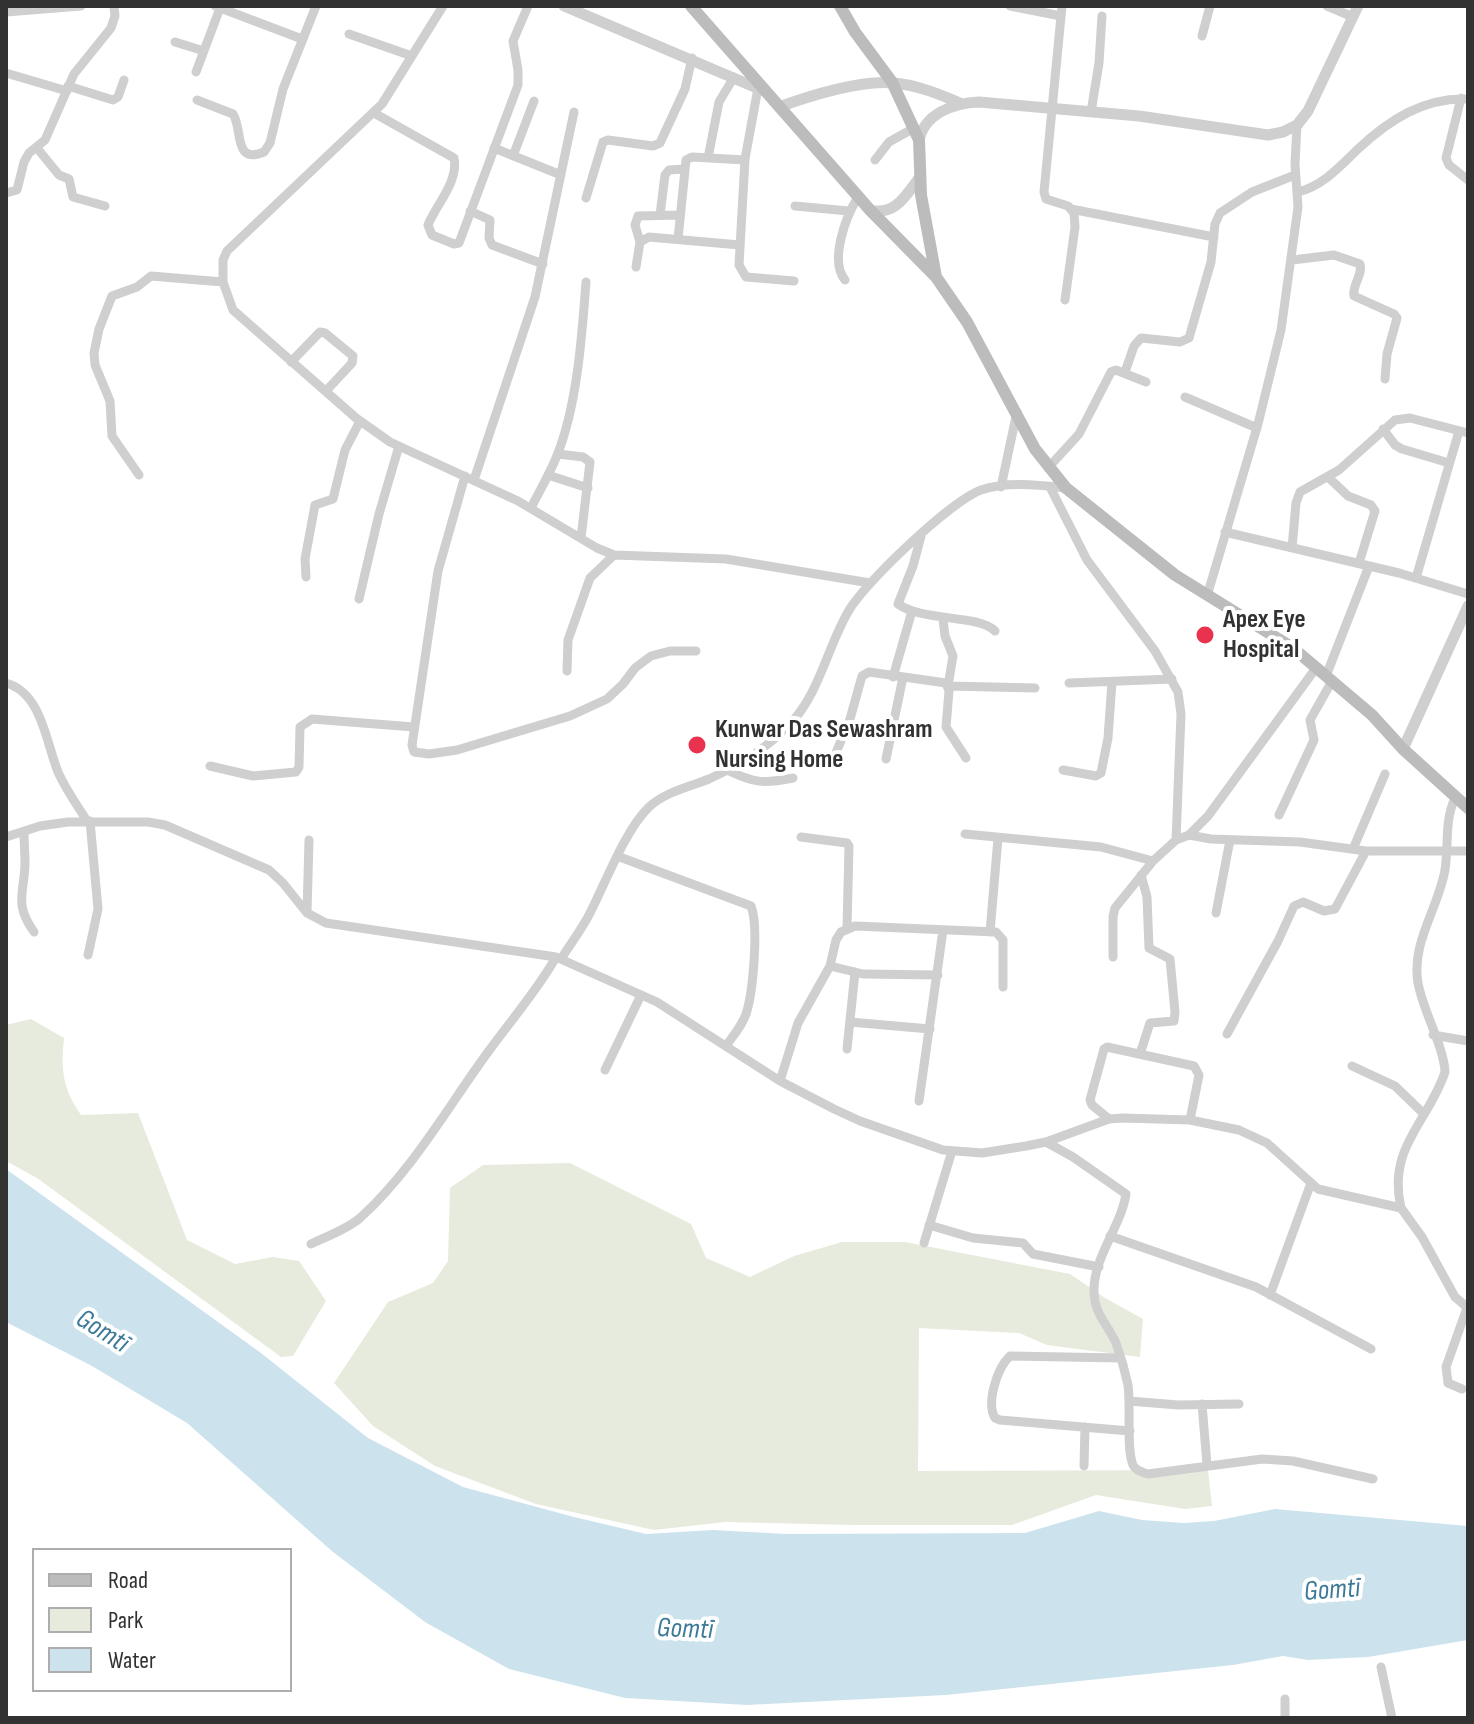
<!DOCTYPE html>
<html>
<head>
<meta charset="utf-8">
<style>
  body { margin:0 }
  #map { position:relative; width:1474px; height:1724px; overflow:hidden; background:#fff; font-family:"Sofia Sans Condensed",sans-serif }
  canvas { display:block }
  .frame { position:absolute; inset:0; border:8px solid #323232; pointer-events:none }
  .legend { position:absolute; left:32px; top:1548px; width:260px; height:144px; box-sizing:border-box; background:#fff; border:2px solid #adadad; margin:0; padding:10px 14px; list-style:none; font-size:24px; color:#323232 }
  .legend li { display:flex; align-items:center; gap:16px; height:40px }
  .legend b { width:40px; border:2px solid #adadad }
</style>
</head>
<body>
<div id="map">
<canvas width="1474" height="1724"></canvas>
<div class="frame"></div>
<ul class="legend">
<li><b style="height:10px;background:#bcbcbc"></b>Road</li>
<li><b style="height:22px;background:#e6ebdd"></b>Park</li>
<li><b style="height:22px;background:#cce3ee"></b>Water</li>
</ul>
</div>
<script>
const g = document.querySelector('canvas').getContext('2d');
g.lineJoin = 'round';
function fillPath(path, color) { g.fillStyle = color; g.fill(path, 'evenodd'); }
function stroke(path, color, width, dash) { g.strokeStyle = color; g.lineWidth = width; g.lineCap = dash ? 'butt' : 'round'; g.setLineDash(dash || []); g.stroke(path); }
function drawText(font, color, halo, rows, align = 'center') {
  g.font = font + ' "Sofia Sans Condensed",sans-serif'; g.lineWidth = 8; g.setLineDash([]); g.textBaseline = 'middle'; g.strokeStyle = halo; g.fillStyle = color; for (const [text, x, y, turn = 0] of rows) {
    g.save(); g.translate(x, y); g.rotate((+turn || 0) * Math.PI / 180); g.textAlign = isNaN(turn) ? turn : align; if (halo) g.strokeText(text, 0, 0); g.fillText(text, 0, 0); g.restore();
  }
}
fillPath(new Path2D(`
  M31 1019 64 1038C61 1070 62 1087 81 1115L138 1113 187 1240 235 1264 273 1257 299 1261 326 1301 293 1356 281 1357 37 1178 6 1161V1025Z
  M570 1163 691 1224 706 1258 750 1277 794 1256 842 1242H905L1070 1274 1105 1298 1143 1319 1140 1357 1047 1345 1019 1333 919 1328 918 1471 1208 1470 1212 1506 1185 1509 1096 1495 1012 1525H853L725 1522 654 1530 536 1504 435 1466 373 1426 334 1383 388 1302 433 1283 448 1261 450 1188 483 1165Z`), '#e6ebdd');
fillPath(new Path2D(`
  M6 1169 261 1353 368 1438 463 1487 574 1517 646 1534 713 1530 787 1534 1025 1533 1099 1511 1142 1520 1184 1523 1214 1521 1275 1509 1468 1526V1640L1368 1657 1308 1660 1283 1656 1233 1665 946 1695 747 1705 625 1698 509 1669 425 1622 333 1552 187 1423 92 1366 6 1322Z`), '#cce3ee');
stroke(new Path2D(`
  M215 6 302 39
  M443 6 382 104 227 251 223 260V282L233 310 356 418 390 442 518 501 597 548 614 555 726 559 870 583
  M1010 6 1061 16
  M1062 6 1044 192 1046 199 1068 206 1074 213 1075 227 1065 300
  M1327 6 1353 17
  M6 12 81 6
  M349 34 412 56
  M1202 36 1210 6
  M175 42 204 51
  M196 72 220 8
  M6 73 67 91
  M68 86 113 100 118 97 124 80
  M758 88 745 159 739 265 746 277 794 281
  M1461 98 1446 158 1449 165 1468 180
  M197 100 233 114C243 129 233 165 264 152L270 143 283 89 316 6
  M1091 112 1099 63 1102 16
  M374 113 454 158C459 181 436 205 428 225L432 235 454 244 459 243 518 85V70L513 41 528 6
  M37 148 59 175 69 179 73 197 105 206
  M494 148 561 175
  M513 156 534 101
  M708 158 719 102 734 77
  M875 160 889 142 914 128
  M1298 192C1324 185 1339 167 1358 149 1389 120 1424 97 1468 99
  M6 193 17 190 24 162 29 153 45 140 74 74 111 28 115 16 114 6
  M586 198 603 142 608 140 653 146 660 143 685 89 692 58
  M795 206 849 211
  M1071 209 1214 237
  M470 211 490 220 489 238 492 245 543 264
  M660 215 665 175 669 170 684 169
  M678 239 686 160 692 157 745 160
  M640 242 635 225 638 216 680 215
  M1292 260 1334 255 1360 264C1363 275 1352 285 1354 296L1394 314 1397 318 1387 354 1385 379
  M636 267 640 242 649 237 740 245
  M845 280C829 261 846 216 858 197
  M291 362 320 332 325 333 353 356 352 363 326 391
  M1125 372 1134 346 1141 338 1180 342 1189 338 1211 262 1215 224 1220 213 1252 192 1295 175
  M1185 397 1257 428
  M1383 429 1395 445 1402 449 1449 463
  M558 454 583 457 590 462 581 538
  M1048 468 1079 434 1111 372 1116 370 1146 382
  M139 475 112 436 110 401 95 365 94 353 99 329 112 296 137 287 151 276 223 282
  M548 475 588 488
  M465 476 438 571 412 745 414 752 429 754 457 750 570 716 607 699 623 684 635 668 651 656 670 651H696
  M1328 477 1348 496 1371 505 1375 511 1359 563
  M474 480 535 297 574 112
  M1001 487 1017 412
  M1050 487 1087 560 1155 651 1178 692 1181 714 1176 840
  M531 508C539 492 549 475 556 458 577 408 582 336 586 282
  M1225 532 1399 573 1468 594
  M921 536 913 566 898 604C923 622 978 614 995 631
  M1292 548 1296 503 1300 492 1339 470 1395 420 1410 418 1468 433
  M306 577 305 559 315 505 333 499 345 450 360 421
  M1416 578 1459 431
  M1207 596 1258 424 1281 330 1298 207 1295 164 1297 125
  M359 599 379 514 399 446
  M943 619 945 636 953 656 948 686 1035 688
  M567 671 568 640 590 578 614 555
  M1326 676 1369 566
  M893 677 912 611
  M6 683C42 693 46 743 58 772 66 790 77 805 87 821
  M1069 683 1172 679
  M835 755 850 719 862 676 869 672 946 683 949 691 946 727 966 758
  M886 759 903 677
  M210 766 253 776 296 772 299 767 300 727 312 719 414 727
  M727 770C754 783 763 784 793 778
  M1063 770 1096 776 1101 773 1108 738 1112 682
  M1279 815 1314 740 1310 720 1332 681
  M24 831C24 842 25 853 25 864 24 894 14 904 34 932
  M965 834 1101 847 1153 861
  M1189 835 1211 839 1300 842 1366 851H1468
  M6 837 40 826 68 822H148L165 825 269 870 283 883 307 913 326 923 556 957 657 1002 780 1081 834 1109 860 1121 943 1150 982 1153 1026 1146 1046 1142 1109 1119 1122 1118 1190 1120 1239 1130 1267 1143 1318 1189 1401 1208 1422 1237 1455 1297 1468 1308
  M801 837 847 843 849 846 847 928
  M1353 849 1385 774
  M617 856 751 906C759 926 753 993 746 1014 742 1026 733 1036 726 1046
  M307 913 309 840
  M1216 913 1230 840
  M990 932 998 838
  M88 955 98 909 90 821
  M1113 957V917L1115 908 1153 861 1176 840 1189 835 1208 816 1316 668
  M561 959C571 943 582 929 590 913 606 882 625 830 649 807 665 792 689 787 709 779 738 766 768 747 789 725 819 695 827 648 848 612 864 583 951 501 981 490 1007 481 1039 485 1066 488
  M830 966 863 974 938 975
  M850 1022 930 1029
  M1227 1034 1278 941 1294 906 1303 902 1324 911 1335 909 1366 851
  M1433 1035 1468 1041
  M847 1049 855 972
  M1140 1054 1150 1023 1174 1021 1175 1012 1170 959 1149 948 1147 897 1141 875
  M1352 1066 1395 1086 1423 1113
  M605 1070 641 995
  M780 1081 798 1023 830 966 836 940 841 932 855 926 996 932 1003 940V987
  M919 1101 943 930
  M1109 1119 1092 1105 1090 1100 1104 1049 1107 1047 1194 1066 1199 1075 1190 1120
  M1046 1142 1073 1157 1126 1194C1121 1226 1096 1254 1094 1287 1093 1314 1106 1321 1116 1343 1121 1357 1125 1371 1128 1385 1131 1405 1126 1450 1133 1465 1136 1471 1142 1472 1148 1474L1262 1459 1293 1461 1373 1479
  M1401 1208C1387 1147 1428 1123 1445 1072 1444 1047 1423 1011 1418 983 1411 943 1438 909 1445 870 1449 845 1444 822 1455 798
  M929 1225 973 1238 1023 1243 1033 1254 1099 1267
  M1110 1236 1256 1287 1371 1349
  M924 1243 952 1151
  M311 1244C327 1236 346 1230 360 1218 412 1171 447 1108 488 1052 511 1020 537 991 556 957
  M1270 1295 1311 1183
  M1121 1358 1010 1356C997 1368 986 1403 995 1418L1000 1420 1130 1431
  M1462 1389 1448 1383 1446 1367 1467 1308
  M1129 1401 1178 1405 1239 1404
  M1202 1404 1207 1465
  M1084 1466 1085 1427
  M1381 1667 1392 1718
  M1285 1699V1718`), '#cfcfcf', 9);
stroke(new Path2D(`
  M564 6 764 91
  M779 107C809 96 863 79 894 83 917 85 939 94 960 103
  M919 140C925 113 954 103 979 102L1139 116 1268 135 1283 132 1297 125 1308 111 1358 6
  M870 210C896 216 906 195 920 177
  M1403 749 1468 606`), '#cfcfcf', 11);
stroke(new Path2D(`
  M691 6 870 210 936 277 967 322 1035 449 1066 488 1175 575 1293 648 1372 715 1403 749 1468 808
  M840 6 855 32 892 82 919 140 921 195 936 277`), '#bcbcbc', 12);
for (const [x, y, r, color] of [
  [1205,635,10,"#e9334e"],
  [697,745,10,"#e9334e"]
]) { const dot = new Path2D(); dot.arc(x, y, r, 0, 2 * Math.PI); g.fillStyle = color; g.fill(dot); stroke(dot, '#fff', 3); }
drawText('bold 26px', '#323232', '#fff', [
  ["Apex Eye",1223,620],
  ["Hospital",1223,650],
  ["Kunwar Das Sewashram",715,730],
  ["Nursing Home",715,760]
], 'left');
drawText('italic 28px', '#3c7a97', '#fff', [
  ["Gomtī",102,1332,32],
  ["Gomtī",1332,1591,-4],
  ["Gomtī",685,1630,2]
]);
</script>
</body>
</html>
